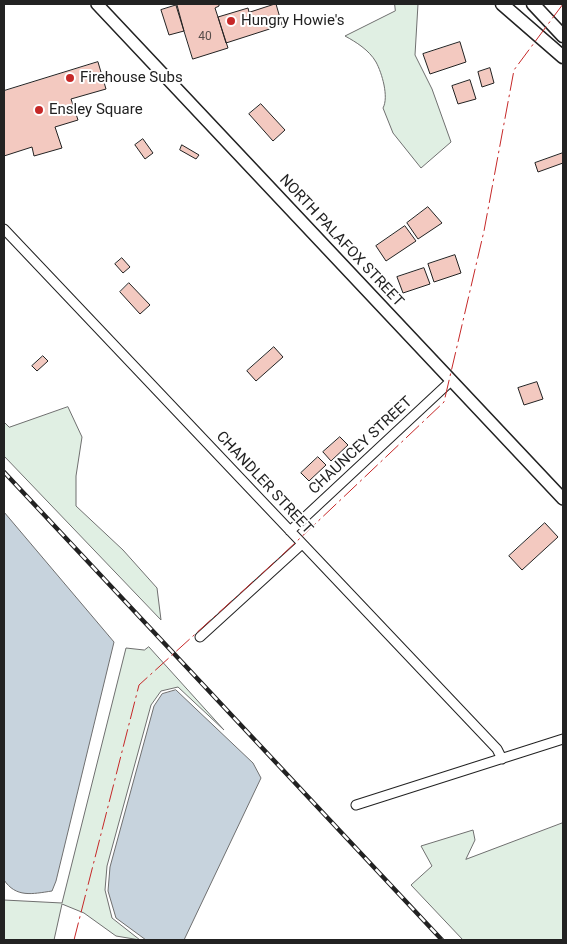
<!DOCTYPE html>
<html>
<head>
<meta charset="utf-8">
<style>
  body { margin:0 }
  #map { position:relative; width:567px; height:944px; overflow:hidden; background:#fff; font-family:Roboto,sans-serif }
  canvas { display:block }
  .frame { position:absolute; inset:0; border:5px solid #222; pointer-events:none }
</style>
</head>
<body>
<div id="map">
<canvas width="567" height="944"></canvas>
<div class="frame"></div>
</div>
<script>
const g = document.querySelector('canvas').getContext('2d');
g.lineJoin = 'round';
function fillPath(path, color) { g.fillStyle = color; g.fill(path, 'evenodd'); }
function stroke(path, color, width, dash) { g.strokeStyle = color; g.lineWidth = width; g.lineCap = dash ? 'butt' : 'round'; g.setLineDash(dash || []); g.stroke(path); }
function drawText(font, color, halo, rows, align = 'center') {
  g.font = font + ' Roboto,sans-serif'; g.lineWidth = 4; g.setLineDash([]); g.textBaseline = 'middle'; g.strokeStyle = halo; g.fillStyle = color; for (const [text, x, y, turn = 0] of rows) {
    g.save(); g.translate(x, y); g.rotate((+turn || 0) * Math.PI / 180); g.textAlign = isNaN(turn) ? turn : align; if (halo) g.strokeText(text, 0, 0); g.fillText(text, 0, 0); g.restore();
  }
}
const green = new Path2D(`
  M395 4H418L415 55 432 89 451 142 421 168 393 133 383 108C389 97 382 73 376 62 369 50 356 42 345 36L395 11Z
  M68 407 82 437 76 476V506L123 550 157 588 161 620 4 456V422L9 427Z
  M149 647 224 730 178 687 161 691 151 705 107 866 105 890 112 918 140 940 116 936 84 913 62 904 54 940H4V900L62 903 126 648 144 650Z
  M563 823V940H463L411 885 432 866 421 846 473 830 475 840 466 859Z`);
fillPath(green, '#e0efe3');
stroke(green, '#6f6f6f', 1);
const water = new Path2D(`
  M4 512 114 642 56 881 52 891C32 894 16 898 4 880Z
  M176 690 253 763 261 778 184 940H146L116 918 108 891 110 867 154 706 162 694Z`);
fillPath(water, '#c7d3dd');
stroke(water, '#6f6f6f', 1);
const building = new Path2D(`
  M176 4H219V6L215 8 228 48 193 59Z
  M276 4 282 25 226 43 218 17 248 8 249 12Z
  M177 5 184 31 169 35 161 10Z
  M460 42 466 62 430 74 423 54Z
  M98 62 106 89 71 99 78 120 55 127 62 148 34 156 32 147 4 156V91Z
  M490 68 494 83 482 87 478 72Z
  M470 80 476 99 458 104 452 86Z
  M261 104 285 130 273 141 249 114Z
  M143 139 153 153 145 159 135 145Z
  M182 145 199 155 196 159 180 150Z
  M563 153V163L538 172 535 163Z
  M428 207 442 223 418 239 407 223Z
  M405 226 416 241 386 261 376 246Z
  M455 255 461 273 434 282 428 264Z
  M122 258 130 267 123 273 115 264Z
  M424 268 430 284 403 293 397 277Z
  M129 283 150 305 140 314 120 292Z
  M274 347 283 357 256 381 247 371Z
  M43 356 48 361 37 371 32 366Z
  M537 382 543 399 524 405 518 388Z
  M340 437 348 445 331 461 323 452Z
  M318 457 326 465 309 481 301 473Z
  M545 523 558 537 522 570 509 556Z`);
fillPath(building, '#f3c9c0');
stroke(building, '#222', 1);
const minor = new Path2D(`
  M4 229 497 749 502 759
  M290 531 452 380
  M200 637 302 544
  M356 805 563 739`);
const major = new Path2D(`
  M97 4 563 499`);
const highway = new Path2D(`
  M502 4 563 57
  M533 4 563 36`);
stroke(minor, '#222', 11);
stroke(major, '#222', 14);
stroke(highway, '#222', 15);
stroke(minor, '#fff', 9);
stroke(major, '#fff', 11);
stroke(highway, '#fff', 12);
const rail = new Path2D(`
  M4 472 442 940`);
stroke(rail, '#222', 4.5);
stroke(rail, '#fff', 2.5, [8]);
stroke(new Path2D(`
  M74 940 139 685 277 560 444 402 484 231 514 70 563 4`), '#c62828', 1, [18, 4, 2.5, 4]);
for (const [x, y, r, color] of [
  [231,21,5,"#c62828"],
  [70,78,5,"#c62828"],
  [39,110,5,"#c62828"]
]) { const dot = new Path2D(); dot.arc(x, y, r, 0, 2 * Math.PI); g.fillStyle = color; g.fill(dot); stroke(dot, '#fff', 2); }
drawText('12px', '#564c4a', null, [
  ["40",205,37]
]);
drawText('15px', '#222', '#fff', [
  ["Hungry Howie's",241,21],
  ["Firehouse Subs",80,78],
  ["Ensley Square",49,110]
], 'left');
drawText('15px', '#222', '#fff', [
  ["NORTH PALAFOX STREET",341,241,47],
  ["CHAUNCEY STREET",361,446,-43],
  ["CHANDLER STREET",264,483,47]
]);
</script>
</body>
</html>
